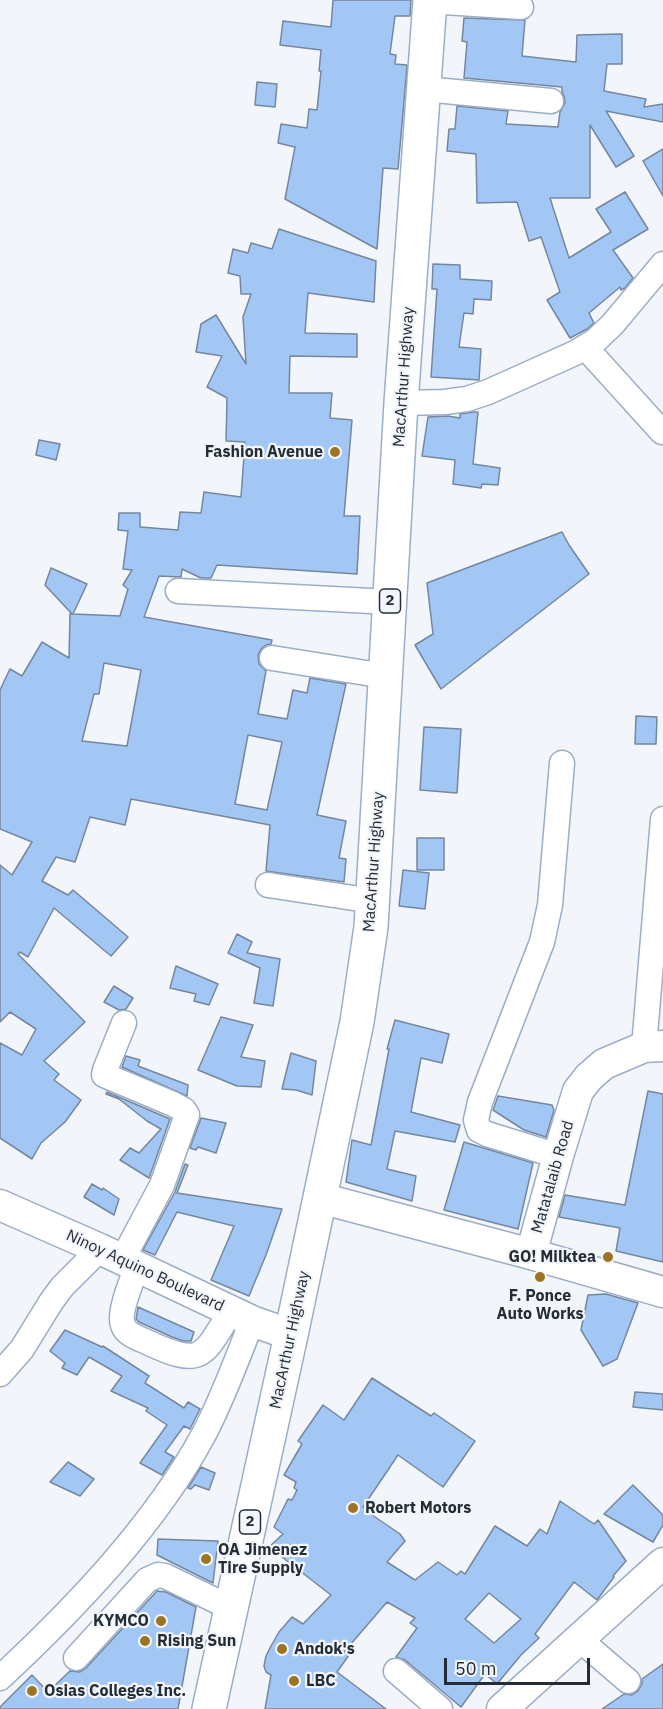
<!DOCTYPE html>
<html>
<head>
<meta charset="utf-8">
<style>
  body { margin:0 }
  #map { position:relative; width:663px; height:1709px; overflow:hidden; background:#f2f6fb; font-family:"IBM Plex Sans",sans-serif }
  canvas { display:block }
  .scale { position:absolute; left:444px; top:1658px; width:146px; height:27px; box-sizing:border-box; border:3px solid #252c35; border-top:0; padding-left:8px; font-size:18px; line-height:21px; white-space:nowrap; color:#252c35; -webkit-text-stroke:4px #f2f6fb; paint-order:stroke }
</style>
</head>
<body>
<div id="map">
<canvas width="663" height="1709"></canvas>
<div class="scale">50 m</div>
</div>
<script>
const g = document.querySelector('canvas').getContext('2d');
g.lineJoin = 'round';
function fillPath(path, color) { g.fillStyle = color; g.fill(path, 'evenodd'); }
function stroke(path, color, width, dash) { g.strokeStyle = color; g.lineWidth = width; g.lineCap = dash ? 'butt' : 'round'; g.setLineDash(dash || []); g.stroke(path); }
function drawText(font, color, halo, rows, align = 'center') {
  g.font = font + ' "IBM Plex Sans",sans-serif'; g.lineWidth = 4.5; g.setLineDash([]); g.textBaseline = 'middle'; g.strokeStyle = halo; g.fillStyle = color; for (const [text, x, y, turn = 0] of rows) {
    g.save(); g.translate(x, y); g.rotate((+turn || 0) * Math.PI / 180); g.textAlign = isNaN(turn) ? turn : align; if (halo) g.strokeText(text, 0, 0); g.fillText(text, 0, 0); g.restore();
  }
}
const building = new Path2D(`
  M333 0H411L410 16H395L390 54 396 55 395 64 407 65 403 113 398 169 383 168 377 249 285 199 295 147 278 143 281 124 307 128 309 109 317 110 321 71H319L321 50 280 45 283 21 331 27Z
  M464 18 525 20 522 56 576 62 577 35 622 34V64H607L604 91 646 99 644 107 663 104V122L606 111 634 156 616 167 590 125V198H550L569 258 611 232 596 209 625 192 648 229 613 250 633 278 625 288 621 290 620 287 589 313 594 323 587 329 570 338 547 300 560 292 541 237 529 241 517 202 477 203 476 154 447 151 449 129H455L457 106 508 111 506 124 558 127 560 112 565 103 564 96 562 92V87L464 78 467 42 462 41Z
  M257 82 277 84 275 107 255 105Z
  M663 149V196L643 161Z
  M279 229 376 261 374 302 308 293 305 333 357 334V357L290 356 289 393H332L330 418 352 420 344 516H360L357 574 217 565 211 578H201L182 569 181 577 159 576 144 617 272 640 271 644 266 645 261 649 258 655 259 664 266 671 258 714 287 719 293 690 307 693 310 678 346 684 317 815 346 821 339 858 346 859 344 882 266 871 270 825 131 799 125 825 90 817 75 862 56 857 42 881 68 895 73 890 128 937 111 956 54 908 28 957 20 952 18 954 85 1022 44 1061 59 1074 54 1080 81 1100 65 1122 41 1143 32 1159 0 1138V1043L22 1055 36 1029 10 1012 0 1022V865L12 875 32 842 0 829V690L10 669 22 676 42 642 69 658 70 614H72L45 585 51 568 87 584 73 614 120 616 128 589 123 585 132 570 123 569 128 531 118 530 119 513H140V527L178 530 180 512 201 513 204 492 241 497 245 442 226 441 227 398 207 387 222 356 196 352 201 324 216 315 246 364 243 317 251 294H241L240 276 228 273 233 249 248 253 251 243 272 249ZM104 663 141 670 127 746 82 741 94 694H99ZM248 735 282 742 267 810 235 804Z
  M433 264 460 265V279L492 281 491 300 474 299 473 314 464 313 459 347 481 349 479 380 431 377 437 289H432Z
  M474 412H478L473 464 500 468 498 485 482 484 481 488 453 484 455 460 422 456 428 417 448 416 460 418V414Z
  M39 440 60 444 56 460 36 455Z
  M562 532 569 545 589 574 441 689 415 645 433 634 427 583Z
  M636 716 657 717 656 744H635Z
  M424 727 461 729 457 793 420 790Z
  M417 838H444V870H417Z
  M403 870 429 873 425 909 399 906Z
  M237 934 252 942 247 953 280 959 273 1006 254 1003 260 968 228 953Z
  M176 966 218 984 209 1005 194 1001 196 994 170 988Z
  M114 986 133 998 126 1009 119 1010 104 1002Z
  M221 1017 253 1025 241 1057 265 1061 261 1087 237 1086 198 1070Z
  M395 1020 449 1034 442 1063 421 1058 411 1112 460 1125 455 1142 395 1131 387 1169 416 1176 412 1201 346 1182 352 1140 371 1145 389 1049H387Z
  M291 1053 316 1061 312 1095 296 1090 282 1089Z
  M126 1056 140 1060 138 1066 188 1085 187 1096 122 1067Z
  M648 1091 663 1094V1262L616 1251 620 1228 559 1217 565 1195 625 1205Z
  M107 1092 170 1119 149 1178 120 1160 130 1148 139 1153 161 1129 147 1121 119 1099 106 1094Z
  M498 1096 552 1105 554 1110 546 1137 524 1130 493 1110Z
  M201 1118 226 1123 216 1153 198 1147 196 1150 190 1148Z
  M464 1142 533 1163 518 1229 444 1210Z
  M185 1164 188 1165 177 1193 282 1209 266 1255 249 1296 211 1280 234 1226 177 1212 155 1255 143 1250 175 1192Z
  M92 1184 102 1190 103 1188 119 1199 114 1215 84 1197Z
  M606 1294 638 1303 617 1359 603 1366 581 1330 588 1295Z
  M138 1307 194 1332 191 1341H183L172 1337 139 1322 136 1319Z
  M65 1330 102 1347 103 1346 149 1376 145 1383 184 1408 188 1402 200 1409 190 1429 184 1426 165 1452 174 1457 162 1475 140 1463 167 1425 146 1411 148 1408 111 1391 122 1376 89 1357 77 1375 62 1368 65 1363 50 1351Z
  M372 1378 431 1416 434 1413 475 1441 443 1487 398 1455 363 1507 375 1517 400 1534 405 1541 387 1562 415 1580 438 1562 457 1575 461 1571 465 1574 495 1526 527 1546 540 1529 547 1534 560 1501 594 1524 598 1520 626 1561 613 1576 614 1577 597 1600 574 1582 535 1634 539 1638 521 1655 497 1684 485 1674 461 1707 405 1660 396 1657 417 1628 410 1623 415 1618 387 1602 344 1652 349 1655 337 1672 386 1709H265L271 1675 266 1672 264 1666 266 1656 271 1646 279 1632 292 1617 303 1624 331 1595 269 1547 283 1534 274 1527 288 1499 292 1500 297 1490 294 1488 296 1482 284 1475 302 1444 298 1441 323 1405 344 1420ZM489 1593 521 1619 494 1643 465 1619Z
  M635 1392 663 1394V1410L633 1407Z
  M68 1462 94 1479 80 1496 50 1482Z
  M201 1467 215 1473 209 1490 195 1485 191 1489 188 1488Z
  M633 1485 663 1515V1525L653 1542 604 1514Z
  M158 1539 218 1541 213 1583 157 1555Z
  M157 1591 166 1592 196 1607 178 1709H0V1707L32 1675 48 1692 70 1671 80 1672 86 1668Z
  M663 1664V1709H602L624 1694 632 1695 638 1691 642 1684V1679Z`);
fillPath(building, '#a3c7f5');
stroke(building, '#75879e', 1.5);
const minor = new Path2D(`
  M429 1 521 7
  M424 89 551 101
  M585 347 662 432
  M401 403 445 402 467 399 488 392 575 353 595 341 612 325 663 264
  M178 591 390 602
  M272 658 385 676
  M268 885 373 901
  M644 1047 663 819
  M558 1156 487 1134 479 1130 476 1120 480 1102 542 942 550 905 562 763
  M122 1260 162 1185 187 1115 184 1110 173 1104 104 1075 105 1070 124 1023
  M137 1267C132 1280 118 1313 123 1325 126 1335 141 1339 149 1343 203 1368 203 1356 231 1311
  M0 1374 22 1349 51 1302 62 1287 100 1249
  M579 1639 628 1681
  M76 1658 147 1580 158 1575 165 1576 231 1608
  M396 1671 440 1709
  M0 1678C75 1608 155 1525 204 1434 223 1398 237 1359 252 1321`);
const major = new Path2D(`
  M320 1198 531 1254 663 1292
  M0 1205 100 1249 252 1321 291 1335
  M531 1254 558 1156 578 1091 589 1077 604 1064 644 1047 663 1046
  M502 1709 663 1563`);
const highway = new Path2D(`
  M209 1709 291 1335 357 1022 371 927 401 403 430 0`);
stroke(minor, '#9baec5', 27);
stroke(major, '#9baec5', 33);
stroke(highway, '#9baec5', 36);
stroke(minor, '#fff', 24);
stroke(major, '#fff', 30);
stroke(highway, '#fff', 33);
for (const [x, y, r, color] of [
  [335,452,6,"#9d7422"],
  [608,1257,6,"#9d7422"],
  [540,1277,6,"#9d7422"],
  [353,1508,6,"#9d7422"],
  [206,1559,6,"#9d7422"],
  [161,1621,6,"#9d7422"],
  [145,1641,6,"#9d7422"],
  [282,1649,6,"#9d7422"],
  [294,1681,6,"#9d7422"],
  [32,1691,6,"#9d7422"]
]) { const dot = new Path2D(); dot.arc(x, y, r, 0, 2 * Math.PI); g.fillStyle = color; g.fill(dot); stroke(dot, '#f2f6fb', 2); }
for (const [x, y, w] of [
  [390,601,21],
  [250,1522,21]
]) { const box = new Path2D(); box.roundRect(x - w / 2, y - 12, w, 24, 4.5); g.fillStyle = '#f2f6fb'; g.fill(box); stroke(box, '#252c35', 1.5); }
drawText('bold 15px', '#252c35', null, [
  ["2",390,601],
  ["2",250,1522]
]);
drawText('16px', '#252c35', '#f2f6fb', [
  ["MacArthur Highway",404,377,-86],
  ["MacArthur Highway",374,862,-86],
  ["Matatalaib Road",553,1177,-74],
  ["Ninoy Aquino Boulevard",145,1271,25],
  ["MacArthur Highway",290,1340,-78]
]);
drawText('bold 16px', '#252c35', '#f2f6fb', [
  ["Fashion Avenue",323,452,"right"],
  ["GO! Milktea",596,1257,"right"],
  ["F. Ponce",540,1296,"center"],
  ["Auto Works",540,1314,"center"],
  ["Robert Motors",365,1508],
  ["OA Jimenez",218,1550],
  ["Tire Supply",218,1568],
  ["KYMCO",149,1621,"right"],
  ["Rising Sun",157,1641],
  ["Andok's",294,1649],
  ["LBC",306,1681],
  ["Osias Colleges Inc.",44,1691]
], 'left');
</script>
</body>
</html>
